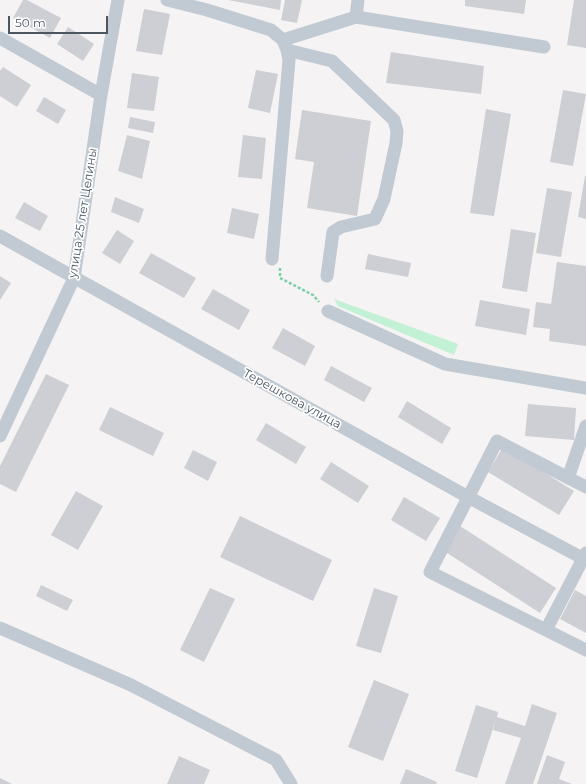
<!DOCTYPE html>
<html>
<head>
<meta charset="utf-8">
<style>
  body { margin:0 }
  #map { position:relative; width:586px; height:784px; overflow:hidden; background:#f5f3f3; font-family:Montserrat,sans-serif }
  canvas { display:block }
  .scale { position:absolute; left:8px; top:16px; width:100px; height:18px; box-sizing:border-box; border:2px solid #4a5661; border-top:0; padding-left:5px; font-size:12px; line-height:14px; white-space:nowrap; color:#4a5661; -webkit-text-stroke:3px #fff; paint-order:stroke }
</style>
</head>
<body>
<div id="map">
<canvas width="586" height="784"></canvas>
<div class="scale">50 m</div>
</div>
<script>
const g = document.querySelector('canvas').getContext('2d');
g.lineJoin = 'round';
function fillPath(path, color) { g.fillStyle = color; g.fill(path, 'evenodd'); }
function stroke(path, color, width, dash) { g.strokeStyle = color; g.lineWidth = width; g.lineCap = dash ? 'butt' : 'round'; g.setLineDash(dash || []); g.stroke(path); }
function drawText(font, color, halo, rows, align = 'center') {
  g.font = font + ' Montserrat,sans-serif'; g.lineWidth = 3.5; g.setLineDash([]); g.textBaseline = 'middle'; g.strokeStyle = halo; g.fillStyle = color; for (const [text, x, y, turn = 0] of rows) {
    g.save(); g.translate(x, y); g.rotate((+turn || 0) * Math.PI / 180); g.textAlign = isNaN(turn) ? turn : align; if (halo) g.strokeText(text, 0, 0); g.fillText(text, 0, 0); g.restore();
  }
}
fillPath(new Path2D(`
  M334 299 458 344 454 355 338 306Z`), '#c3f1d5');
fillPath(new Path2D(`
  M23 0H27L61 18 50 38 13 18Z
  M228 0H281L280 10Z
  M285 0H302L297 23 281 20Z
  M465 0H526L524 14 465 6Z
  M574 0H586V48L567 45Z
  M144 9 170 14 162 55 136 51Z
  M68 27 94 44 83 61 57 44Z
  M391 52 484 66 481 94 386 83Z
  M3 67 31 85 17 107 0 96V71Z
  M256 70 278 74 270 113 248 108Z
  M132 73 159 77 154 111 127 108Z
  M563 90 586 94 573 166 550 162Z
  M44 97 66 110 58 124 36 111Z
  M486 109 511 114 494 216 470 213Z
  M302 110 371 121 357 216 307 208 314 162 295 159Z
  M130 117 155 122 153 133 128 128Z
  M127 135 150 141 142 179 118 171Z
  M243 135 266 138 262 179 238 177Z
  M585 176H586V219L578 217Z
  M547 188 572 192 561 257 536 253Z
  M115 197 144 209 139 223 111 212Z
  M24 202 48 216 40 231 15 218Z
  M232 208 259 214 254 239 227 233Z
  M511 229 536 233 527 292 502 288Z
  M117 230 134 241 120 264 102 253Z
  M151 253 196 278 184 298 139 273Z
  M368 254 411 263 408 277 365 269Z
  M557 262 586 266V346L549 341 550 329 533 327 536 302 551 304Z
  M0 276 11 283 0 300Z
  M213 289 250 310 239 330 201 309Z
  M480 300 530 309 526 335 475 326Z
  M283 328 315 346 305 366 272 348Z
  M331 366 372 388 364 402 324 380Z
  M46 374 69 385 16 492 0 484V466Z
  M407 401 451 428 442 444 398 417Z
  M528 404 576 408 574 440 525 436Z
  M110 407 164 433 153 456 99 430Z
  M266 423 306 447 296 464 256 440Z
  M503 447 574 491 559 515 488 472Z
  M193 450 217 462 208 481 184 468Z
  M331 462 369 486 358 503 320 479Z
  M76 491 103 506 78 550 51 535Z
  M404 497 440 518 426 541 391 520Z
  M240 516 332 560 313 601 220 557Z
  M460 526 556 588 540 613 444 551Z
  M41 585 73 600 67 611 36 596Z
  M210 588 235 599 204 662 180 650Z
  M374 588 398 596 381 653 356 646Z
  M575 590 586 596V633L560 619Z
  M374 680 409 694 383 761 348 747Z
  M532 704 557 713 533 784H505L521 738 493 730 496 719 477 778 455 771 476 705 498 712 497 717 525 726Z
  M547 755 565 762 559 779 572 784H537Z
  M179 756 210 770 204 784H167Z
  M406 769 437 782 436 784H400Z
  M0 778 12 784H0Z`), '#cdcfd5');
stroke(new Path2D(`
  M280 268V278L313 295 319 302`), '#7ad0a6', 2.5, [3, 2]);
stroke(new Path2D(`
  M167 0 207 10 271 30 283 40 287 50 289 60 272 259
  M356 17 358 0
  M0 38 101 95
  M283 40 356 17 544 47
  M287 50 332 61 394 120 397 131 396 143 384 199 375 219 341 227 333 232 327 276
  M0 236 468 497 586 560
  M328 311 445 364 586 388
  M0 436 74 278 101 95 118 0
  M568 478 586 426
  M586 487 497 441 430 572 586 650
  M0 628 131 685 276 760 291 784
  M546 630 586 553`), '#c1cad2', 13);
drawText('12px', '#4a5661', '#fff', [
  ["улица 25 лет Целины",83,213,-81],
  ["Терешкова улица",292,399,29]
]);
</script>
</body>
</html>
